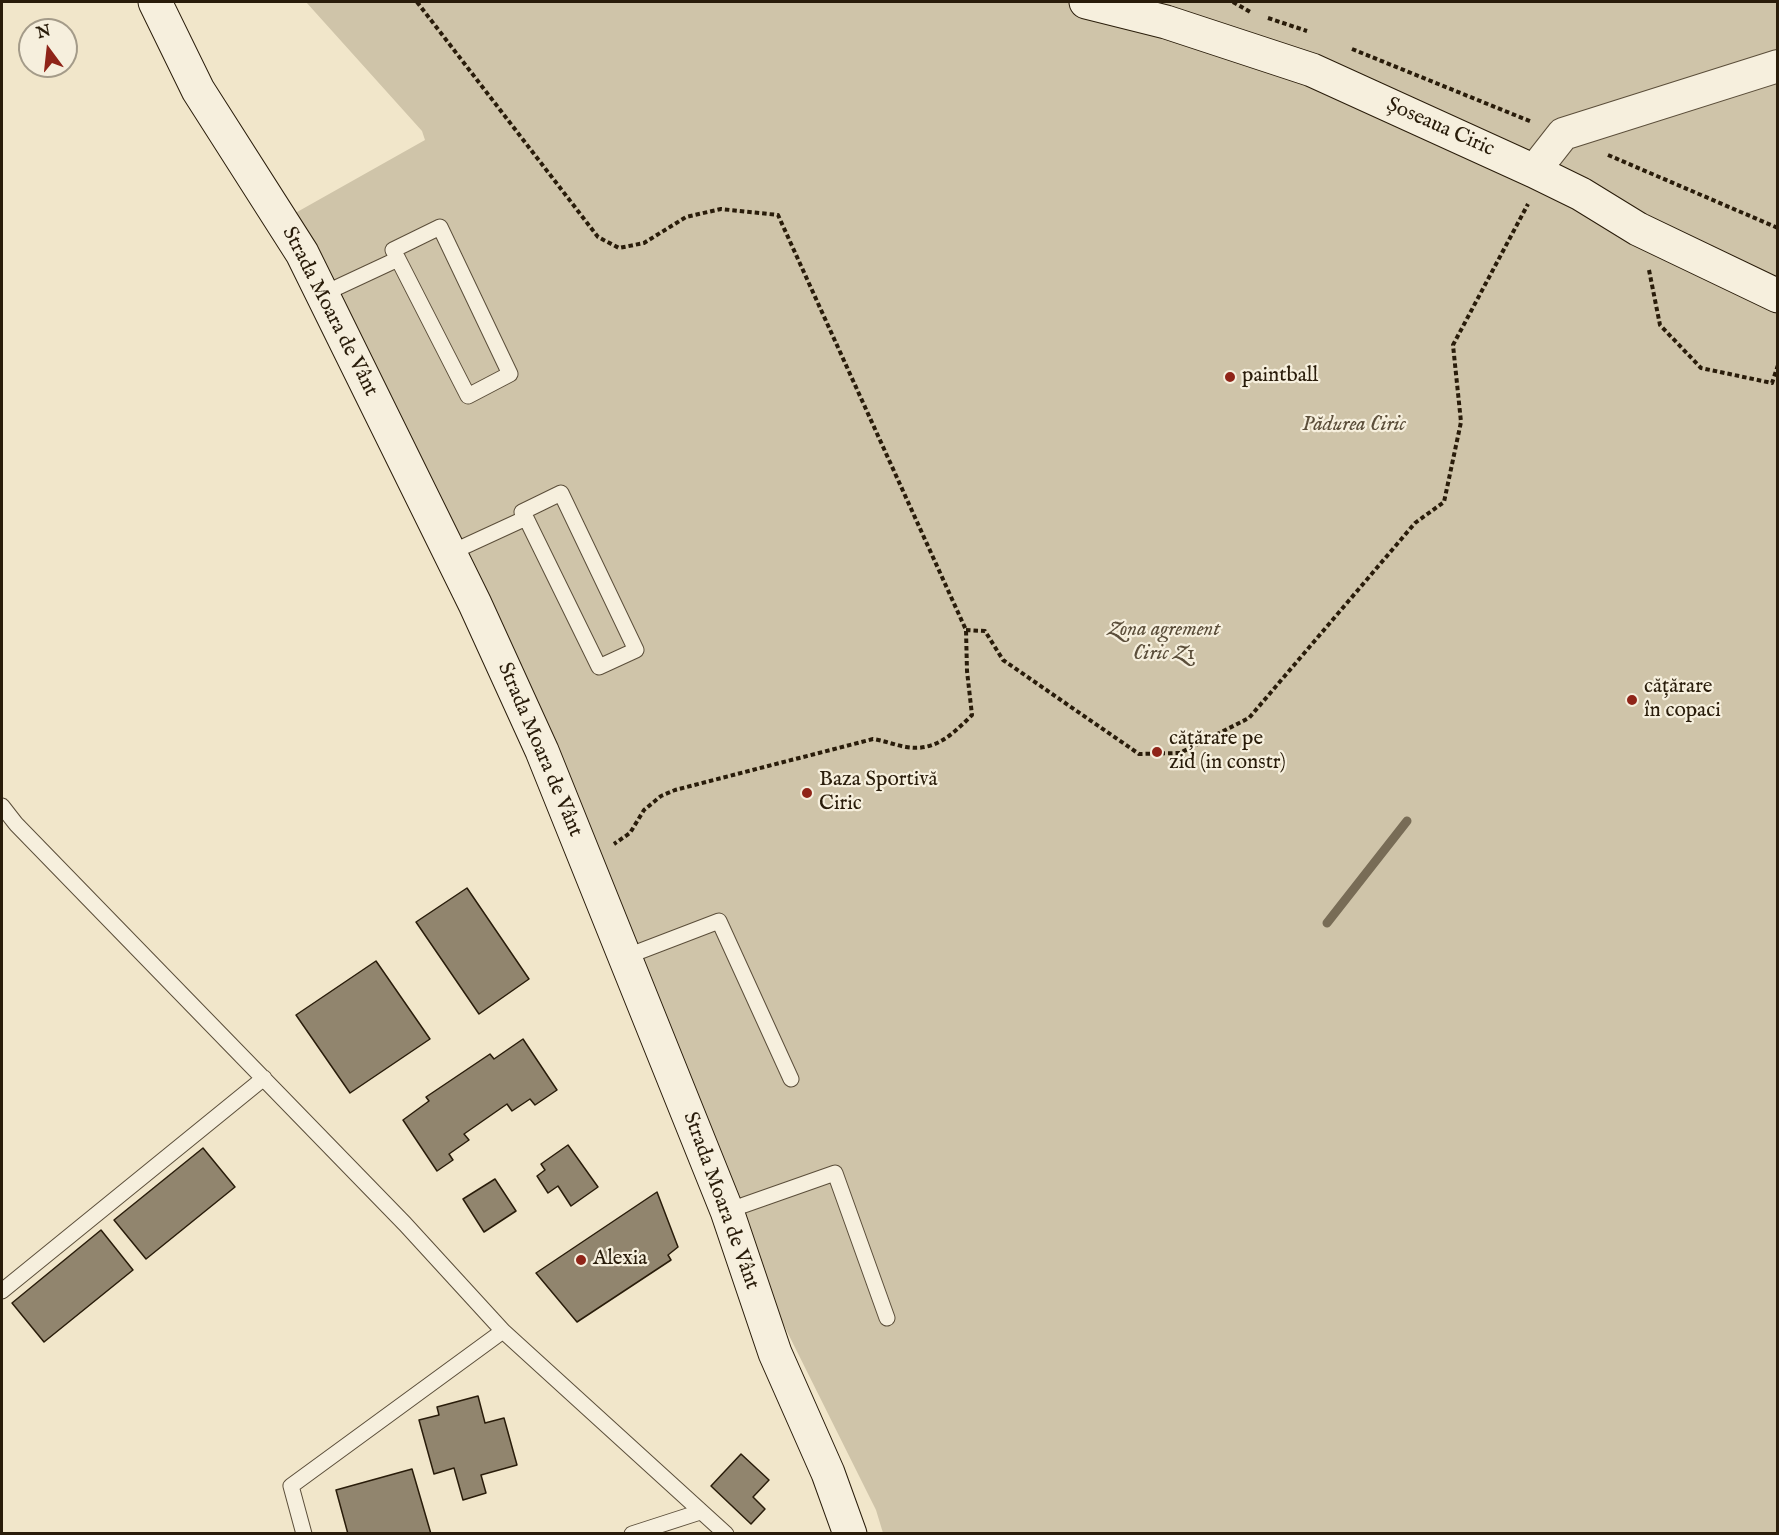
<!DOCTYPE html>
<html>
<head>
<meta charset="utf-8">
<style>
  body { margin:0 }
  #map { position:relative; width:1779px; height:1535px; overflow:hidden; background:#f1e6ca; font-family:"IM FELL English",serif }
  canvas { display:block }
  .frame { position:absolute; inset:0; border:3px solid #291c0a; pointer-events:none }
  .north { position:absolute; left:18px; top:18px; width:60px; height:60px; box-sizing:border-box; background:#f6efdd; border:2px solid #a49b89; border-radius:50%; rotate:345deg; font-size:16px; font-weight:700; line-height:24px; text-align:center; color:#291c0a }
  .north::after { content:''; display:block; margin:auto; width:21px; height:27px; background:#8f2418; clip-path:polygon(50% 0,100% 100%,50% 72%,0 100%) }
</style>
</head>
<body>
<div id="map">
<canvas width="1779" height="1535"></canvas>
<div class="frame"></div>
<div class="north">N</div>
</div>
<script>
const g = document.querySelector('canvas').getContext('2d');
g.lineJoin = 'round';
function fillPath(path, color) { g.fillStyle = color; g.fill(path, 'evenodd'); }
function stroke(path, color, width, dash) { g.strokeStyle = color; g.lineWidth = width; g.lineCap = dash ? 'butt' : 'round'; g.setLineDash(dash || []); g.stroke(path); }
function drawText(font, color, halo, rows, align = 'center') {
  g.font = font + ' "IM FELL English",serif'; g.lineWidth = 4.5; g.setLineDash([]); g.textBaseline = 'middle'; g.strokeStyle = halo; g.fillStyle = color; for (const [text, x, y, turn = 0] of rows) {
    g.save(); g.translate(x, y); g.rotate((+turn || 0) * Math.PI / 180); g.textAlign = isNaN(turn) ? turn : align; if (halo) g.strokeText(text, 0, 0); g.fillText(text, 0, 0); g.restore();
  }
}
fillPath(new Path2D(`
  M306 2H1777V1533H883L876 1510 727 1211 598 877 274 225 425 140 422 131Z`), '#cfc4a9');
stroke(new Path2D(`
  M1327 923 1407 821`), '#786c56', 9);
const building = new Path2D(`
  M467 888 529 979 479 1014 416 922Z
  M376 961 430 1039 350 1093 296 1015Z
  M523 1039 557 1090 535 1105 530 1099 512 1111 507 1104 464 1134 469 1140 449 1154 453 1160 437 1171 403 1120 429 1101 426 1097 490 1054 494 1059Z
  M568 1145 598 1187 571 1206 558 1186 548 1193 537 1176 545 1170 541 1164Z
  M203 1148 235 1187 146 1259 114 1220Z
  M495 1179 516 1211 484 1232 463 1199Z
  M657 1192 678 1247 668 1255 671 1260 577 1322 536 1273Z
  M101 1230 133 1270 44 1342 12 1303Z
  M478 1396 485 1423 504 1418 517 1465 481 1475 486 1493 463 1500 454 1468 434 1474 419 1420 439 1415 437 1407Z
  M741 1454 769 1480 753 1497 765 1509 751 1524 711 1486Z
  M412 1469 431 1534H348L336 1490Z`);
fillPath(building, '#91856e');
stroke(building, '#291c0a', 1.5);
const service = new Path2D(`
  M323 294 398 259 468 396 510 374 440 227 393 250 398 259
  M450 553 526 518 599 667 636 650 561 493 522 512 526 518
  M2 806 16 824 405 1224 503 1331 726 1534
  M625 957 719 921 791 1079
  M727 1211 835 1173 887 1318
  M2 1291 264 1078
  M304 1534 291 1486 503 1331
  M632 1534 700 1512`);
const minor = new Path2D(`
  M1534 171 1563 134 1778 66`);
const secondary = new Path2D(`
  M155 2 198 90 302 253 475 604 542 751 727 1211 775 1353 828 1473 850 1534
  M1086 2 1166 22 1312 70 1534 171 1581 194 1638 229 1778 296`);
stroke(service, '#5b4e3a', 17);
stroke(minor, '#5b4e3a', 34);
stroke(secondary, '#291c0a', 35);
stroke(new Path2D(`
  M417 2 598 237 619 248 644 243 686 217 721 209 778 215 966 630 967 671 972 715C953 734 935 752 906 747 895 745 885 741 873 739L675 790 661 796 644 810 630 833 614 844
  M1233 2 1252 13
  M1268 18 1307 31
  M1352 49 1532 122
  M1608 155 1778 228
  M1649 270 1660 325 1701 368 1772 383 1778 365
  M966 630 985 631 1003 660 1139 754 1180 753 1249 718 1415 523 1444 502 1461 422 1453 345 1528 204`), '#291c0a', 4, [4.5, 3]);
stroke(service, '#f6efdd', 15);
stroke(minor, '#f6efdd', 32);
stroke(secondary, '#f6efdd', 33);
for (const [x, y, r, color] of [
  [1230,377,6,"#8f2418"],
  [1632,700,6,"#8f2418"],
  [1157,752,6,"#8f2418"],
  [807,793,6,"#8f2418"],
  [581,1260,6,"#8f2418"]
]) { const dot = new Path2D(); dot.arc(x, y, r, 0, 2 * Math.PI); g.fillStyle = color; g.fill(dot); stroke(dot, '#f6efdd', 2); }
drawText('21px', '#291c0a', '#f6efdd', [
  ["Șoseaua Ciric",1440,128,24],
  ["Strada Moara de Vânt",329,312,63],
  ["Strada Moara de Vânt",539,750,67],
  ["Strada Moara de Vânt",720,1201,70]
]);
drawText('21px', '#291c0a', '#f6efdd', [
  ["paintball",1242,377],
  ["cățărare",1644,688],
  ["în copaci",1644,712],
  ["cățărare pe",1169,740],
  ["zid (in constr)",1169,764],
  ["Baza Sportivă",819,781],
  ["Ciric",819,805],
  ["Alexia",593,1260]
], 'left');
drawText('italic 21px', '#5b4e3a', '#f6efdd', [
  ["Pădurea Ciric",1354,426],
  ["Zona agrement",1164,631],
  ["Ciric Z1",1164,655]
]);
</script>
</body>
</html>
